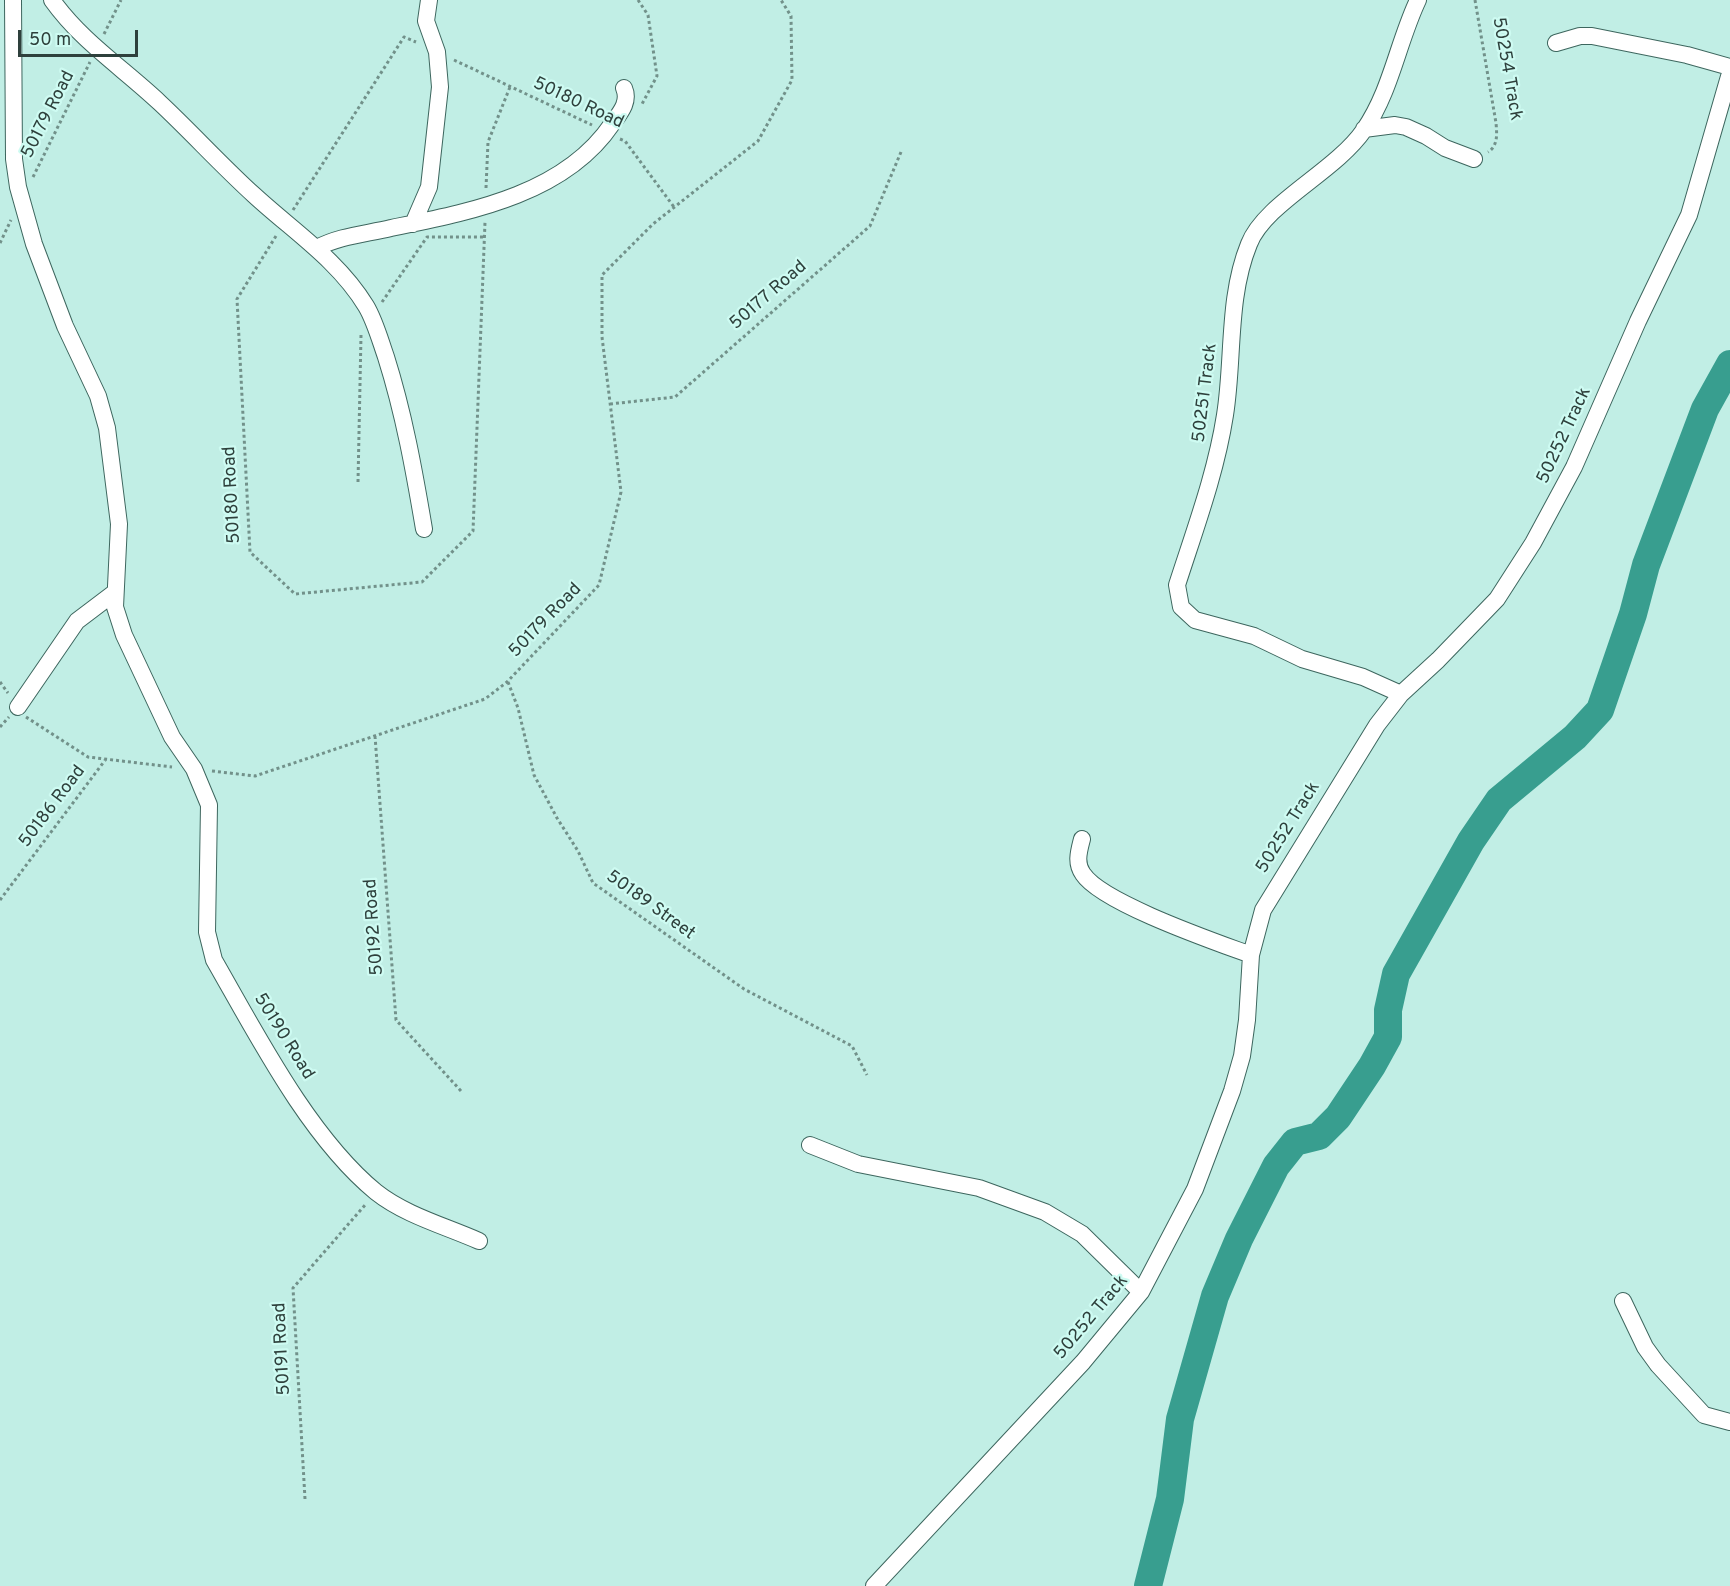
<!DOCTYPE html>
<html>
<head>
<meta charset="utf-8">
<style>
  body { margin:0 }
  #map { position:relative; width:1730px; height:1586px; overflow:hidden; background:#c1eee5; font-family:Overpass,sans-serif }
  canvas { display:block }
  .scale { position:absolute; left:18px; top:30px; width:120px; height:27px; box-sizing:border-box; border:3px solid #2e403c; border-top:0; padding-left:8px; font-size:18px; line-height:21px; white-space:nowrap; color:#2e403c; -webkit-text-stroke:4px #cefbf2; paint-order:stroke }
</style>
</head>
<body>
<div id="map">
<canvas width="1730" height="1586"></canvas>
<div class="scale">50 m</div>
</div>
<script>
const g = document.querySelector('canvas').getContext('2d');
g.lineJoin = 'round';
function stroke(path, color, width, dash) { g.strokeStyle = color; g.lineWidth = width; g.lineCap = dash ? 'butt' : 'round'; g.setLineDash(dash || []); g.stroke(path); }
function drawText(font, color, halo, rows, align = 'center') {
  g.font = font + ' Overpass,sans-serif'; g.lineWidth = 4.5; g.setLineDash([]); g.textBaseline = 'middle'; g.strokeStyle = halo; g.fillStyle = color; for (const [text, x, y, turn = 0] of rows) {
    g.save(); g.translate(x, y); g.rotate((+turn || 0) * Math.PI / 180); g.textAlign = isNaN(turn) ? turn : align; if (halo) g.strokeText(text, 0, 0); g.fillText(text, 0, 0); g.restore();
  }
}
stroke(new Path2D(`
  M1148 1586 1170 1499 1180 1419 1215 1296 1239 1239 1276 1166 1295 1142 1319 1136 1338 1117 1372 1066 1388 1037V1010L1396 974 1471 841 1499 800 1575 737 1600 710 1633 614 1646 565 1705 409 1730 364`), '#389e8f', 28);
const minor = new Path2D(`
  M13 0 14 159 18 187 34 244 65 326 98 396 107 428 119 524 115 607 124 635 172 737 194 769 209 805 207 932 214 960C257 1035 309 1137 376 1192 405 1215 445 1226 479 1241
  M52 0C82 42 123 68 160 103 192 133 221 165 254 195 293 231 338 260 366 306 375 321 380 340 386 357 404 414 414 470 424 529
  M1556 43 1580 36H1592L1687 55 1730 67
  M1364 129 1395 125 1406 127 1426 136 1445 148 1474 159
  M413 224 429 187 440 87 437 52 426 21 429 0
  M317 248C339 236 366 234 391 228 469 212 564 195 612 124 620 113 630 102 624 88
  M1401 694 1363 677 1302 659 1254 636 1195 620 1181 607 1177 585C1195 529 1216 473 1225 415 1234 359 1227 298 1249 244 1265 203 1335 172 1364 130 1391 91 1398 42 1418 0
  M18 707 77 621 114 593
  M1082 839C1079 851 1075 863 1083 874 1102 903 1216 942 1251 955
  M810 1145 858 1164 979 1188 1045 1212 1082 1234 1141 1292
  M1623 1301 1645 1347 1658 1365 1704 1415 1730 1422
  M874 1586 1083 1362 1141 1292 1195 1189 1232 1091 1242 1056 1247 1020 1251 955 1263 910 1377 725 1401 694 1438 660 1497 599 1533 543 1574 467 1638 321 1689 215 1730 73`);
stroke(minor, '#3d665e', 18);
stroke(new Path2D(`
  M638 0 648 15 657 76 642 104
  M1475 0 1496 123C1497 134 1498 146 1488 152
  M104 34 121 0
  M454 60 592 125
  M620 139 625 141 674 207
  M33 177 90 62
  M486 188 488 142 510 87
  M293 210 404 37 416 42
  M276 236 237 299 250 552 295 594 422 582 473 531 485 222
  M0 243 11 220
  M382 302 427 237H484
  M610 404 675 397 870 226 901 152
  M358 482 361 335
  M0 682 8 693
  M508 682 518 708 534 775 557 818 578 851 593 883 744 989 852 1046 867 1075
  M26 717 88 757 172 767
  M0 727 9 717
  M375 736 396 1020 461 1091
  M212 771 255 776 485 699 507 682 599 585 621 492 602 337V275L653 224 758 141 792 80 791 16 781 0
  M0 900 106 759
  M305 1499 293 1288 365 1205`), '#72918a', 3, [3, 3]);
stroke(minor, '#fff', 16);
drawText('18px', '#2e403c', '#cefbf2', [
  ["50254 Track",1506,69,80],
  ["50180 Road",578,104,25],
  ["50179 Road",49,115,-63],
  ["50177 Road",769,296,-41],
  ["50251 Track",1206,393,-83],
  ["50252 Track",1565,436,-65],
  ["50180 Road",233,495,-93],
  ["50179 Road",546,621,-46],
  ["50186 Road",53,807,-53],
  ["50252 Track",1289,828,-58],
  ["50189 Street",650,906,36],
  ["50192 Road",375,927,-94],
  ["50190 Road",283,1037,58],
  ["50252 Track",1092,1318,-50],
  ["50191 Road",283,1349,-93]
]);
</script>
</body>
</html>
